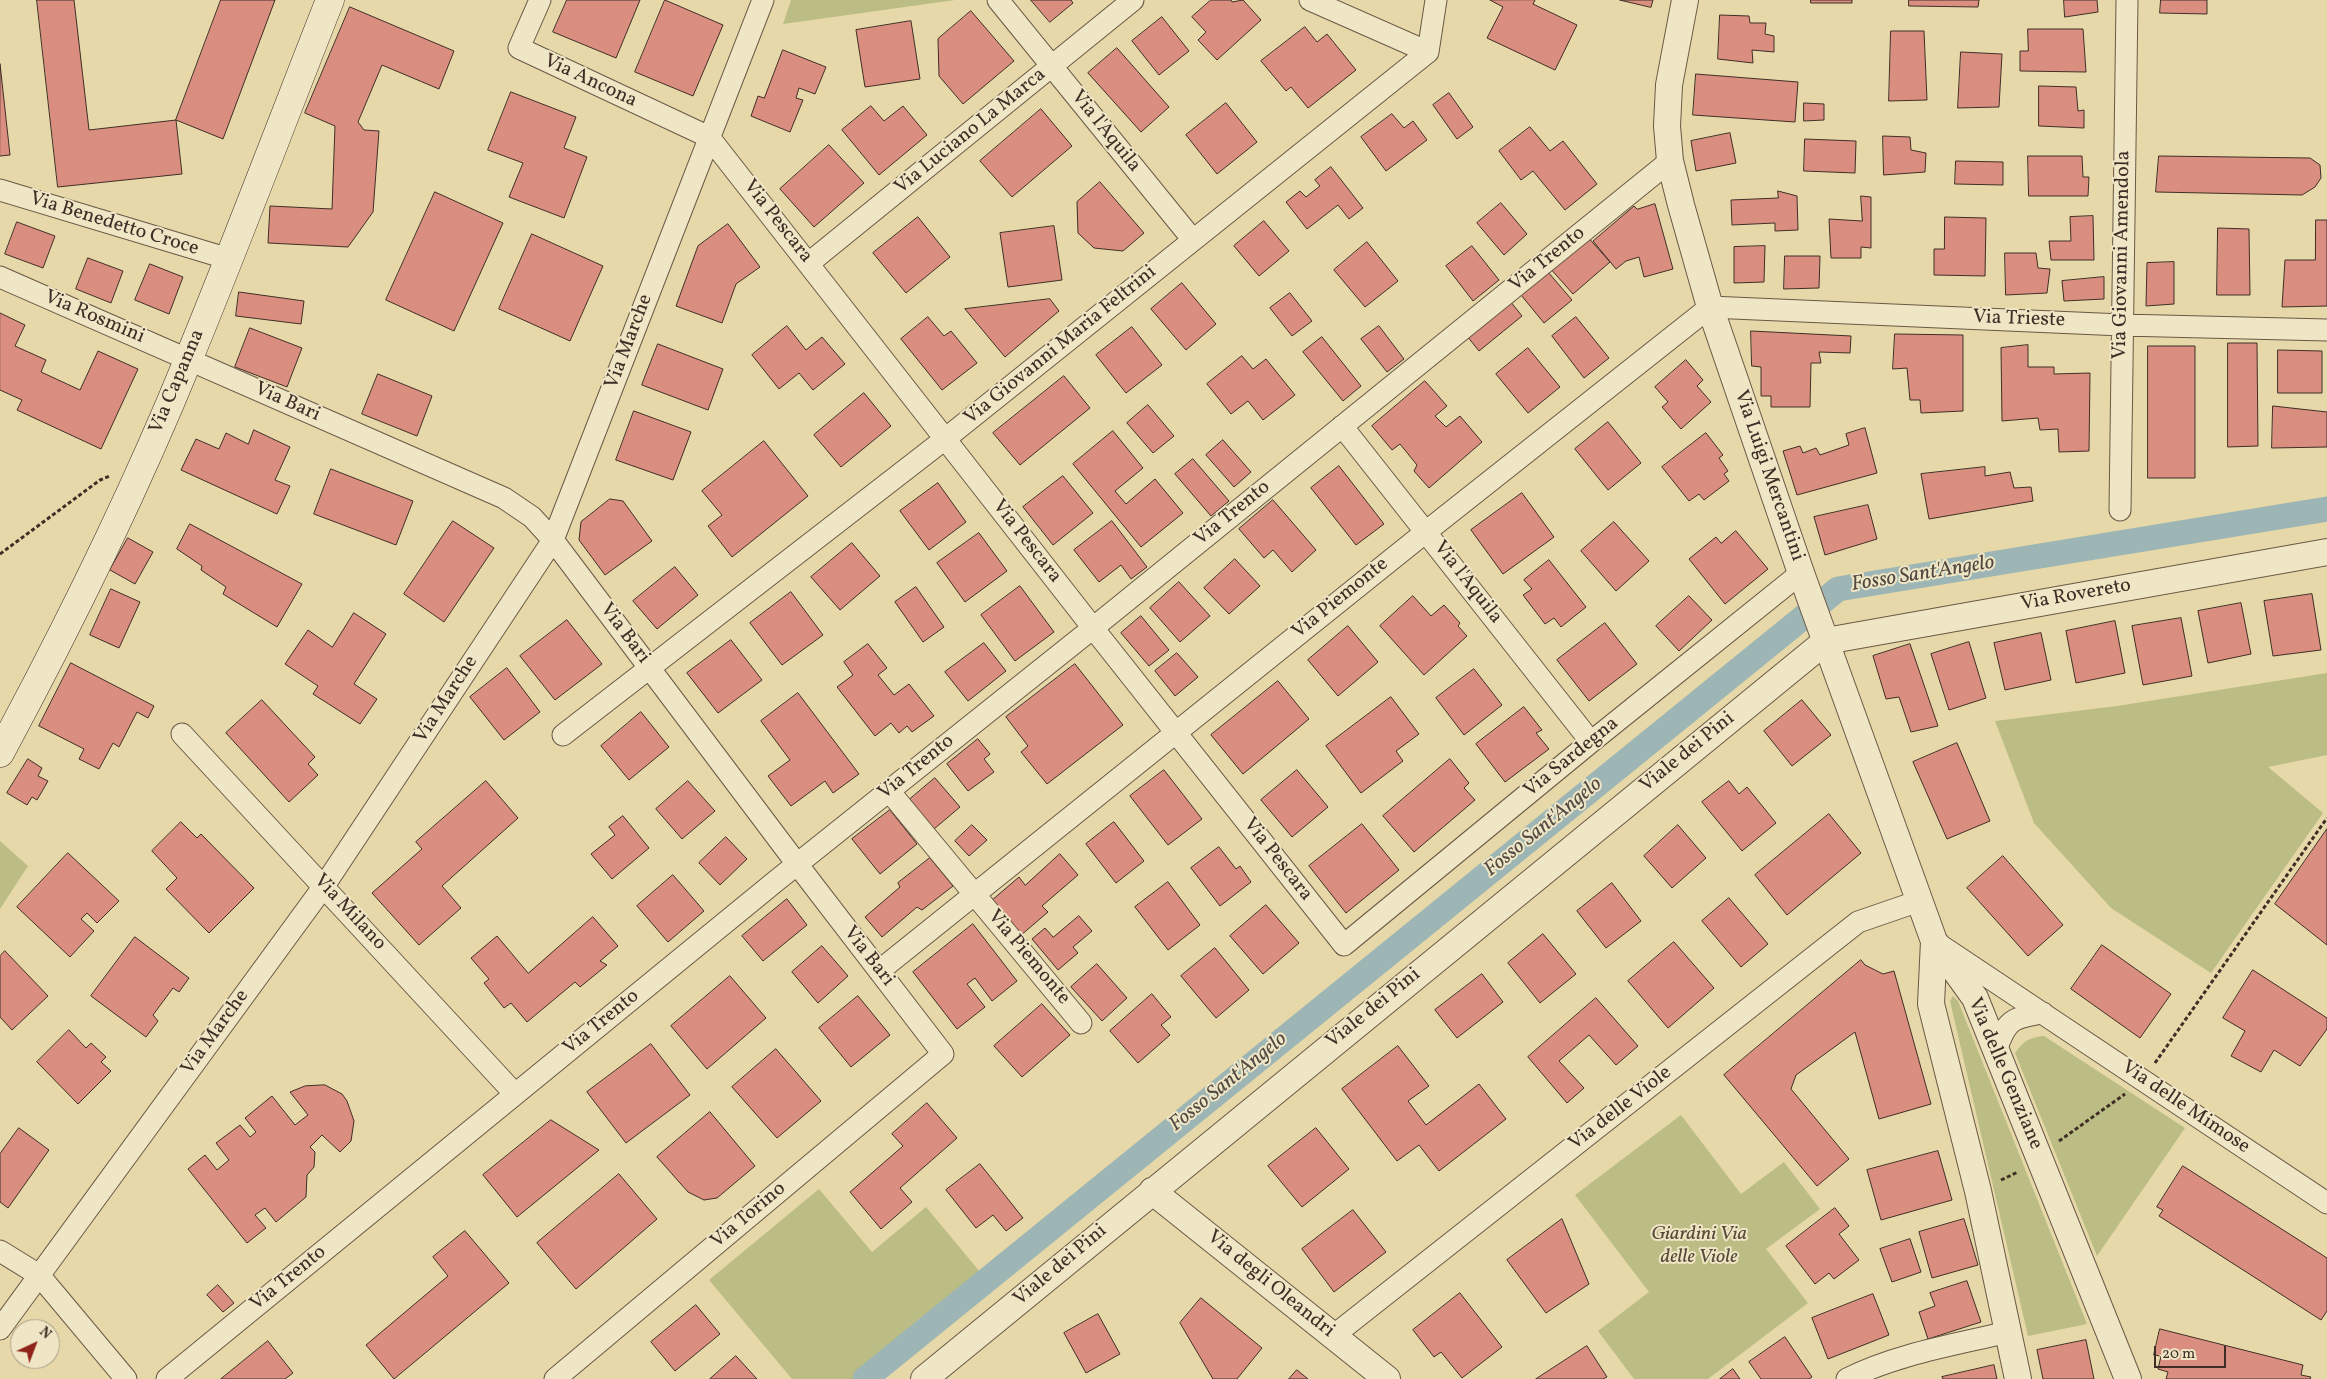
<!DOCTYPE html>
<html>
<head>
<meta charset="utf-8">
<style>
  body { margin:0 }
  #map { position:relative; width:2327px; height:1379px; overflow:hidden; background:#e6d8a8; font-family:Vollkorn,serif }
  canvas { display:block }
  .north { position:absolute; left:10px; top:1319px; width:50px; height:50px; box-sizing:border-box; background:#efe6c6; border:1px solid #a99c86; border-radius:50%; rotate:43deg; font-size:14px; font-weight:700; line-height:20px; text-align:center; color:#402e26 }
  .north::after { content:''; display:block; margin:auto; width:18px; height:22px; background:#8f2418; clip-path:polygon(50% 0,100% 100%,50% 72%,0 100%) }
  .scale { position:absolute; left:2154px; top:1346px; width:72px; height:22px; box-sizing:border-box; border:2px solid #402e26; border-top:0; padding-left:6px; font-size:15px; line-height:18px; white-space:nowrap; color:#402e26; -webkit-text-stroke:4px #efe6c6; paint-order:stroke }
</style>
</head>
<body>
<div id="map">
<canvas width="2327" height="1379"></canvas>
<div class="north">N</div>
<div class="scale">20 m</div>
</div>
<script>
const g = document.querySelector('canvas').getContext('2d');
g.lineJoin = 'round';
function fillPath(path, color) { g.fillStyle = color; g.fill(path, 'evenodd'); }
function stroke(path, color, width, dash) { g.strokeStyle = color; g.lineWidth = width; g.lineCap = dash ? 'butt' : 'round'; g.setLineDash(dash || []); g.stroke(path); }
function drawText(font, color, halo, rows, align = 'center') {
  g.font = font + ' Vollkorn,serif'; g.lineWidth = 4; g.setLineDash([]); g.textBaseline = 'middle'; g.strokeStyle = halo; g.fillStyle = color; for (const [text, x, y, turn = 0] of rows) {
    g.save(); g.translate(x, y); g.rotate((+turn || 0) * Math.PI / 180); g.textAlign = isNaN(turn) ? turn : align; if (halo) g.strokeText(text, 0, 0); g.fillText(text, 0, 0); g.restore();
  }
}
fillPath(new Path2D(`
  M791 0H955L783 24Z
  M2327 673V755L2268 767 2323 813 2211 973 2111 908 2034 823 1995 721 2117 706Z
  M0 841 28 866 0 909Z
  M1953 996 1958 1001 2087 1324 2028 1336 1950 1001Z
  M2044 1036 2185 1128 2097 1256 2015 1053C2023 1041 2030 1037 2044 1036Z
  M1681 1115 1741 1194 1784 1162 1820 1209 1766 1249 1808 1303 1708 1379H1634L1598 1331 1649 1292 1575 1195Z
  M819 1189 872 1252 926 1207 985 1278 864 1379H792L709 1280Z`), '#bbbd84');
stroke(new Path2D(`
  M865 1379 1838 589 2327 509`), '#9db6b5', 25);
const building = new Path2D(`
  M37 0H74L89 130 176 120 182 174 58 187Z
  M221 0H275L223 139 176 120Z
  M567 0H640L616 58 553 32Z
  M665 0 723 25 693 96 635 72Z
  M1031 0H1071L1073 3 1050 22Z
  M1211 0H1231L1232 2 1243 0 1261 20 1217 60 1198 40 1206 32 1192 17Z
  M1535 0 1533 4 1577 25 1555 70 1487 38 1503 7 1490 0Z
  M1620 0H1653L1651 7Z
  M1811 0H1852V3H1811Z
  M1909 0H1979L1978 7 1909 6Z
  M2064 0H2097L2098 12 2065 17Z
  M2161 0H2207V14L2160 13Z
  M350 7 454 51 439 89 382 65 358 122 364 130 379 131 373 212 348 247 268 243 270 206 332 209 335 126 305 113Z
  M971 11 1014 61 963 104 939 76 938 39Z
  M1720 15 1749 16 1750 23H1766L1765 34 1774 36V52L1752 50 1753 63 1718 59Z
  M1162 17 1189 51 1159 75 1132 41Z
  M911 21 920 79 865 87 856 30Z
  M1305 27 1317 42 1327 34 1356 70 1308 108 1291 87 1286 91 1261 61Z
  M2028 29H2083L2086 72 2020 71V51H2028Z
  M1891 31H1924L1927 100 1889 101Z
  M1117 48 1169 107 1141 132 1088 73Z
  M783 50 826 67 815 94 799 88 796 98 803 100 790 132 751 116 758 96 764 98Z
  M1961 52 2002 54 1999 107 1958 108Z
  M0 64 10 155 0 156Z
  M1696 74 1798 82 1795 122 1693 115Z
  M2039 86 2076 87 2078 111 2084 110V128L2039 126Z
  M511 92 576 117 564 148 587 157 564 218 509 197 523 163 488 150Z
  M1449 93 1473 127 1457 139 1433 105Z
  M1226 103 1257 142 1217 174 1186 135Z
  M1804 103 1824 104V120L1804 121Z
  M871 106 884 121 903 106 927 135 879 175 842 130Z
  M1041 109 1072 146 1012 197 980 161Z
  M1392 114 1404 128 1413 121 1427 140 1386 171 1361 137Z
  M1530 127 1550 151 1563 141 1597 184 1565 210 1533 171 1521 180 1499 151Z
  M1730 133 1736 163 1696 171 1691 141Z
  M1883 136 1910 137 1911 150 1926 153 1925 172 1884 175Z
  M1805 139 1856 141 1855 173 1804 171Z
  M829 145 864 183 814 227 780 189Z
  M2028 156H2082L2083 177H2089L2088 196H2029Z
  M2159 156 2310 158 2320 165 2321 178 2315 187 2302 195 2156 192Z
  M1956 161 2003 162V185L1955 184Z
  M1331 167 1363 208 1349 219 1338 205 1307 229 1286 202 1300 191 1306 197 1320 186 1315 180Z
  M1100 182 1144 233 1123 251 1094 248 1078 233 1077 202Z
  M1778 191 1797 196 1798 230 1775 231V223L1732 225 1731 200 1778 198Z
  M435 192 503 223 454 331 386 300Z
  M1861 196 1871 197V248L1861 247V258H1831L1829 219 1862 221Z
  M1501 203 1527 234 1504 255 1477 223Z
  M1655 204 1673 269 1644 277 1639 257 1626 261 1616 269 1593 241 1634 206 1637 209Z
  M2093 216 2094 260H2051L2049 241H2071L2070 217Z
  M918 217 950 257 906 293 873 253Z
  M1945 217 1986 218 1985 276 1934 275V249H1944Z
  M2316 220H2327V306L2282 307 2285 260H2315Z
  M1264 221 1289 251 1259 276 1234 246Z
  M17 222 55 236 43 268 5 254Z
  M728 224 760 267 736 284 722 323 676 306 698 246Z
  M1054 226 1062 280 1008 287 1000 233Z
  M2218 228 2249 229 2250 295H2217Z
  M532 234 603 266 570 341 499 309Z
  M1586 235 1610 262 1573 294 1549 267Z
  M1367 242 1398 281 1365 307 1334 270Z
  M1472 246 1499 280 1473 301 1446 266Z
  M1765 246 1764 282 1734 283V247Z
  M2005 253H2036L2038 268 2050 269 2047 293 2006 295Z
  M1785 256H1820L1819 288 1784 289Z
  M88 258 123 271 111 303 76 289Z
  M2174 262V304L2146 306 2147 263Z
  M150 264 183 277 169 314 135 300Z
  M1548 272 1572 300 1544 323 1521 295Z
  M2104 277V299L2064 301 2062 281Z
  M1182 283 1216 324 1186 350 1151 309Z
  M239 292 304 301 301 324 236 316Z
  M1290 293 1312 321 1292 336 1270 308Z
  M1050 299 1059 311 1005 357 965 309Z
  M1510 301 1522 316 1479 351 1467 336Z
  M0 313 25 325 15 346 46 360 41 372 80 390 98 351 138 369 101 449 17 410 22 400 0 390Z
  M928 317 944 336 951 331 977 363 942 390 901 339Z
  M1576 317 1609 358 1584 378 1552 336Z
  M787 326 806 350 822 337 845 364 813 390 799 373 779 389 752 355Z
  M1379 326 1404 359 1387 372 1361 339Z
  M1132 327 1162 365 1126 393 1096 355Z
  M250 328 302 348 287 387 235 367Z
  M1751 331 1851 336 1850 353 1819 352 1821 363H1811L1810 407H1771V396H1761V367L1752 366Z
  M1895 334 1963 335V411L1921 413 1920 400H1910L1907 368 1893 369Z
  M1322 337 1361 386 1343 401 1303 352Z
  M2228 343H2257L2258 446 2228 447Z
  M658 344 723 369 708 410 642 385Z
  M2028 345V367H2054V374L2090 373 2089 451 2059 452 2058 429 2040 430 2038 418 2002 421 2001 348Z
  M2148 346H2195V478H2148Z
  M1528 348 1560 387 1528 413 1496 374Z
  M2278 350 2322 351V393H2278Z
  M1242 356 1253 369 1266 359 1295 395 1263 420 1248 401 1231 414 1207 384Z
  M1686 360 1703 380 1697 386 1711 402 1681 429 1662 407 1668 402 1655 387Z
  M378 374 432 396 417 436 362 414Z
  M1064 376 1090 408 1020 465 993 433Z
  M1425 381 1447 406 1435 416 1446 427 1460 416 1482 442 1429 488 1414 471 1417 465 1400 444 1392 450 1372 426Z
  M864 393 891 426 841 467 814 435Z
  M1148 405 1174 436 1153 453 1127 423Z
  M2273 406 2327 412V447L2272 448Z
  M634 411 691 432 673 480 616 460Z
  M1608 422 1641 463 1608 490 1575 449Z
  M1865 428 1877 473 1797 495 1783 451 1800 446 1803 453 1816 448 1820 455 1849 445 1846 434Z
  M254 430 290 447 275 480 290 486 277 514 181 470 196 439 219 449 226 433 248 444Z
  M1113 431 1143 468 1115 491 1126 504 1155 479 1183 513 1141 547 1073 464Z
  M1706 433 1723 455 1719 458 1728 471 1724 474 1729 481 1704 500 1699 494 1689 501 1662 467Z
  M1223 440 1251 472 1234 487 1206 455Z
  M764 441 808 496 732 557 708 526 722 515 702 491Z
  M1193 459 1229 501 1211 516 1175 474Z
  M1339 466 1384 524 1356 545 1311 488Z
  M1985 467V476L2010 472 2014 488 2031 487 2033 501 1929 519 1921 474Z
  M331 469 413 501 396 545 314 514Z
  M1063 476 1093 513 1053 545 1023 507Z
  M938 483 966 522 929 550 900 511Z
  M1522 493 1554 537 1503 574 1471 530Z
  M610 499 623 501 652 541 605 575 579 540 581 522Z
  M1273 500 1316 550 1292 572 1273 550 1264 558 1239 529Z
  M1868 505 1877 539 1825 555 1814 517Z
  M453 521 494 548 444 622 404 594Z
  M1112 521 1147 567 1131 579 1121 565 1099 582 1074 550Z
  M1614 522 1649 561 1616 591 1581 551Z
  M190 524 302 584 277 627 223 594 226 587 201 570 202 566 177 549Z
  M1736 531 1768 569 1725 604 1689 559 1716 537 1721 543Z
  M979 533 1007 571 965 602 937 563Z
  M128 538 153 552 135 584 110 570Z
  M852 543 880 576 840 610 811 577Z
  M1235 559 1260 586 1229 614 1204 588Z
  M1549 560 1586 607 1561 627 1554 618 1545 624 1523 595 1532 589 1524 580Z
  M675 567 698 595 657 629 633 601Z
  M1179 582 1210 616 1180 642 1150 608Z
  M1020 586 1054 632 1015 661 981 615Z
  M916 587 944 627 923 642 895 602Z
  M111 589 140 602 119 648 90 635Z
  M791 592 823 635 782 665 750 623Z
  M2312 594 2321 650 2273 656 2264 601Z
  M1413 596 1431 616 1444 605 1460 623 1458 626 1467 636 1424 675 1380 626Z
  M1689 596 1712 620 1679 651 1656 626Z
  M2241 603 2251 654 2208 663 2198 611Z
  M354 613 386 634 354 684 377 699 360 724 313 694 318 686 285 664 308 630 332 647Z
  M1141 616 1169 650 1149 666 1121 633Z
  M2181 618 2192 676 2143 685 2132 626Z
  M567 620 602 664 555 700 520 656Z
  M2115 621 2125 673 2076 683 2066 631Z
  M1605 623 1637 664 1589 701 1557 660Z
  M1348 626 1378 662 1338 696 1308 660Z
  M2041 633 2051 680 2005 690 1994 643Z
  M731 640 762 680 718 713 687 673Z
  M1969 642 1986 698 1949 710 1931 654Z
  M984 643 1006 671 968 701 945 672Z
  M868 644 887 668 878 675 894 695 909 684 934 716 912 732 907 726 899 733 891 723 875 736 837 687 853 675 844 662Z
  M1910 644 1938 726 1911 732 1899 697 1886 699 1873 656Z
  M1177 653 1198 677 1175 696 1155 671Z
  M71 663 154 706 148 718 137 712 119 747 113 743 99 769 79 759 84 749 39 726Z
  M1075 664 1123 725 1047 784 1021 752 1028 746 1006 717Z
  M507 668 540 712 504 740 470 697Z
  M1474 669 1502 705 1464 735 1436 698Z
  M1278 681 1309 719 1243 774 1211 735Z
  M798 693 859 774 833 793 825 781 791 806 768 776 790 760 761 721Z
  M1391 697 1419 734 1396 751 1403 761 1361 793 1326 746Z
  M262 700 315 757 308 764 318 775 289 802 226 733Z
  M1802 700 1831 735 1792 766 1764 731Z
  M1524 707 1542 730 1536 733 1549 749 1505 782 1476 744Z
  M641 712 669 747 629 780 601 746Z
  M978 739 990 754 984 759 994 772 968 791 947 764Z
  M1957 743 1990 821 1947 839 1913 762Z
  M28 759 42 768 38 776 48 781 37 800 32 797 27 805 7 793Z
  M1450 759 1469 783 1464 788 1475 800 1414 852 1383 816Z
  M1164 770 1202 819 1168 845 1130 796Z
  M1297 770 1328 807 1292 837 1261 800Z
  M935 778 960 807 934 829 909 800Z
  M486 781 518 818 442 886 461 908 419 945 372 893 422 849 416 842Z
  M688 781 715 811 682 839 656 809Z
  M1729 781 1739 794 1747 787 1776 823 1742 851 1702 802Z
  M890 810 917 844 880 874 852 839Z
  M1829 814 1861 853 1787 915 1755 875Z
  M623 816 649 848 612 879 591 854 615 835 609 827Z
  M181 822 197 838 201 834 254 888 209 933 166 889 177 878 152 851Z
  M1114 822 1144 861 1116 883 1086 844Z
  M1362 824 1399 870 1346 913 1309 866Z
  M972 825 987 840 969 856 955 841Z
  M1678 825 1706 858 1672 888 1644 856Z
  M2327 829V945L2275 904Z
  M726 837 747 859 720 885 699 863Z
  M1219 847 1236 869 1240 866 1251 882 1220 906 1191 868Z
  M68 853 119 901 97 923 87 913 81 919 94 931 70 957 17 907Z
  M1060 854 1078 875 1042 906 1048 912 1020 936 991 901 1019 877 1025 885Z
  M2003 856 2063 925 2028 956 1967 888Z
  M930 858 953 886 922 910 917 907 882 937 865 917 900 887 898 883Z
  M673 875 704 911 668 942 637 906Z
  M1168 882 1200 925 1168 950 1135 907Z
  M1612 883 1641 921 1606 948 1577 911Z
  M1729 898 1768 944 1741 967 1702 921Z
  M787 899 807 925 763 961 742 936Z
  M1266 905 1299 943 1263 974 1230 936Z
  M1079 916 1092 931 1073 947 1078 953 1058 970 1032 939 1045 928 1053 937Z
  M593 917 618 946 600 961 607 965 580 987 575 982 527 1022 511 1003 504 1008 484 983 489 979 471 958 497 936 528 973Z
  M973 924 1017 981 992 1001 975 978 967 984 985 1007 957 1029 913 972Z
  M1543 934 1576 974 1540 1003 1508 963Z
  M135 937 189 978 179 992 173 988 153 1015 158 1021 146 1037 91 996Z
  M1674 942 1714 988 1668 1028 1628 981Z
  M2102 945 2171 994 2140 1038 2071 989Z
  M822 946 848 976 818 1003 792 972Z
  M1215 948 1249 990 1216 1018 1181 976Z
  M5 951 48 996 12 1030 0 1017V956Z
  M1861 960 1865 965 1883 974 1894 971 1931 1104 1879 1119 1855 1032 1796 1075 1791 1089 1849 1159 1817 1186 1724 1075Z
  M1097 964 1127 998 1102 1021 1071 987Z
  M2253 970 2327 1018V1029L2300 1066 2274 1050 2261 1072 2231 1056 2245 1031 2223 1018Z
  M1482 974 1503 1002 1457 1038 1435 1010Z
  M730 976 766 1018 707 1069 671 1026Z
  M1152 994 1171 1017 1161 1025 1170 1035 1138 1063 1110 1031Z
  M858 996 890 1035 851 1067 819 1028Z
  M1596 998 1638 1046 1616 1065 1589 1035 1559 1061 1584 1088 1567 1103 1528 1057Z
  M1042 1004 1070 1035 1022 1077 994 1046Z
  M69 1030 86 1048 91 1043 106 1057 101 1062 111 1071 78 1104 37 1062Z
  M651 1044 690 1095 626 1143 587 1092Z
  M1398 1046 1429 1086 1408 1101 1426 1125 1479 1084 1506 1119 1439 1171 1419 1145 1397 1161 1342 1089Z
  M776 1049 821 1101 777 1138 732 1087Z
  M325 1085 342 1094 347 1101 354 1121 351 1141 340 1152 322 1135 310 1147 315 1152 314 1167 307 1175 306 1197 276 1222 265 1208 255 1215 266 1228 247 1243 188 1169 205 1155 217 1170 229 1160 216 1143 240 1125 250 1137 256 1132 245 1118 272 1096 295 1125 308 1115 290 1092 305 1086Z
  M927 1103 957 1138 900 1188 912 1202 881 1229 850 1192 903 1146 892 1134Z
  M710 1112 755 1166 717 1198 704 1200 688 1192 657 1157Z
  M551 1120 599 1150 517 1217 483 1175Z
  M19 1128 49 1150 8 1208 0 1202V1154Z
  M1316 1128 1349 1169 1302 1207 1268 1166Z
  M1938 1151 1952 1200 1881 1220 1867 1170Z
  M980 1164 1023 1218 1006 1231 993 1215 976 1228 946 1190Z
  M2183 1166 2327 1258V1311L2321 1320 2159 1216 2163 1210 2157 1207Z
  M619 1174 657 1219 576 1289 537 1243Z
  M1835 1208 1849 1226 1839 1234 1859 1260 1834 1279 1829 1273 1815 1284 1786 1246Z
  M1353 1210 1386 1252 1334 1292 1302 1249Z
  M1562 1219 1589 1284 1546 1313 1507 1260Z
  M1964 1219 1978 1265 1932 1278 1919 1232Z
  M465 1231 509 1283 394 1379 366 1345 448 1276 433 1257Z
  M1910 1239 1921 1272 1892 1282 1880 1249Z
  M1967 1281 1981 1322 1928 1339 1919 1312 1935 1306 1930 1293Z
  M218 1285 234 1303 223 1312 207 1295Z
  M1460 1293 1502 1347 1462 1378 1441 1352 1434 1357 1413 1330Z
  M1873 1294 1889 1335 1828 1359 1812 1318Z
  M1201 1298 1262 1348 1237 1379H1213L1180 1323Z
  M696 1305 720 1334 675 1371 651 1342Z
  M1098 1314 1120 1354 1086 1373 1064 1333Z
  M2160 1329 2303 1365 2301 1375 2311 1377 2310 1379H2166L2168 1372 2158 1369 2161 1356 2154 1355Z
  M1785 1337 1812 1377 1809 1379H1761L1749 1362Z
  M2086 1340 2094 1379H2043L2037 1350Z
  M268 1341 293 1373 285 1379H221Z
  M1587 1346 1607 1377 1603 1379H1536Z
  M736 1356 757 1379H710Z
  M1994 1365 1997 1379H1943L1942 1377Z
  M1733 1369 1740 1379H1720Z
  M1297 1370 1308 1379H1289Z`);
fillPath(building, '#da8e80');
stroke(building, '#402e26', 1);
const minor = new Path2D(`
  M540 0 519 48 709 137 1093 628 1344 945 1591 742 1801 573
  M998 0 1193 240
  M1310 0 1428 52
  M0 190 229 259
  M809 263 1133 0
  M0 277 504 498 532 517 553 540 797 864 943 1054 555 1379
  M1342 426 1591 742
  M2120 510 2127 0
  M182 734 515 1094
  M563 735 945 439 1428 52 1436 0
  M889 791 1081 1023
  M1940 945 2327 1203
  M879 971 1427 531 1710 307 2122 325 2327 330
  M1996 1050C2007 1020 2011 1018 2043 1013
  M0 1251 39 1275 126 1379
  M0 1329 324 886 553 540 763 0
  M1333 1336 1858 922 1919 901
  M167 1379 776 881 1093 628 1670 161
  M1847 1379C1897 1354 1954 1345 2008 1332`);
const tertiary = new Path2D(`
  M1685 0 1669 85 1667 126 1670 161 1681 205 1710 307 1801 573 1934 941 1975 998 2128 1379
  M1934 941 1931 1004 1978 1191 2018 1379
  M1152 1191 1387 1379
  M924 1379 1826 641 2327 552`);
const secondary = new Path2D(`
  M0 753C69 625 134 493 189 358 238 239 283 119 330 0`);
stroke(minor, '#6a5846', 23);
stroke(tertiary, '#6a5846', 28);
stroke(secondary, '#402e26', 29);
stroke(new Path2D(`
  M0 554 100 480 110 476
  M2155 1063 2327 818
  M2059 1141 2125 1094
  M2001 1180 2018 1172`), '#402e26', 3, [4, 2.5]);
stroke(minor, '#efe6c6', 21);
stroke(tertiary, '#efe6c6', 26);
stroke(secondary, '#efe6c6', 28);
drawText('20px', '#402e26', '#efe6c6', [
  ["Via Ancona",590,82,25],
  ["Via Luciano La Marca",971,132,-39],
  ["Via l'Aquila",1105,132,51],
  ["Via Pescara",777,222,52],
  ["Via Benedetto Croce",114,225,17],
  ["Via Giovanni Amendola",2123,255,-89],
  ["Via Trento",1548,260,-39],
  ["Via Rosmini",94,318,23],
  ["Via Trieste",2019,320,2],
  ["Via Marche",630,342,-69],
  ["Via Giovanni Maria Feltrini",1061,346,-39],
  ["Via Capanna",178,382,-67],
  ["Via Bari",287,403,24],
  ["Via Luigi Mercantini",1768,476,71],
  ["Via Trento",1233,514,-39],
  ["Via Pescara",1026,542,52],
  ["Via l'Aquila",1467,583,52],
  ["Via Rovereto",2076,596,-10],
  ["Via Piemonte",1341,599,-39],
  ["Via Bari",624,634,53],
  ["Via Marche",447,700,-57],
  ["Viale dei Pini",1688,753,-39],
  ["Via Sardegna",1572,758,-39],
  ["Via Trento",917,768,-39],
  ["Via Pescara",1277,860,52],
  ["Via Milano",349,913,47],
  ["Via Bari",868,957,52],
  ["Via Piemonte",1028,958,50],
  ["Viale dei Pini",1374,1009,-39],
  ["Via Trento",602,1023,-39],
  ["Via Marche",216,1033,-54],
  ["Via delle Genziane",2004,1074,67],
  ["Via delle Mimose",2185,1108,34],
  ["Via delle Viole",1621,1109,-38],
  ["Via Torino",749,1216,-40],
  ["Viale dei Pini",1061,1266,-40],
  ["Via Trento",289,1279,-39],
  ["Via degli Oleandri",1270,1285,39]
]);
drawText('italic 20px', '#594b39', '#efe6c6', [
  ["Giardini Via",1699,1235],
  ["delle Viole",1699,1258]
]);
drawText('italic 21px', '#534943', '#efe6c6', [
  ["Fosso Sant'Angelo",1923,575,-9],
  ["Fosso Sant'Angelo",1544,828,-39],
  ["Fosso Sant'Angelo",1229,1083,-39]
]);
</script>
</body>
</html>
